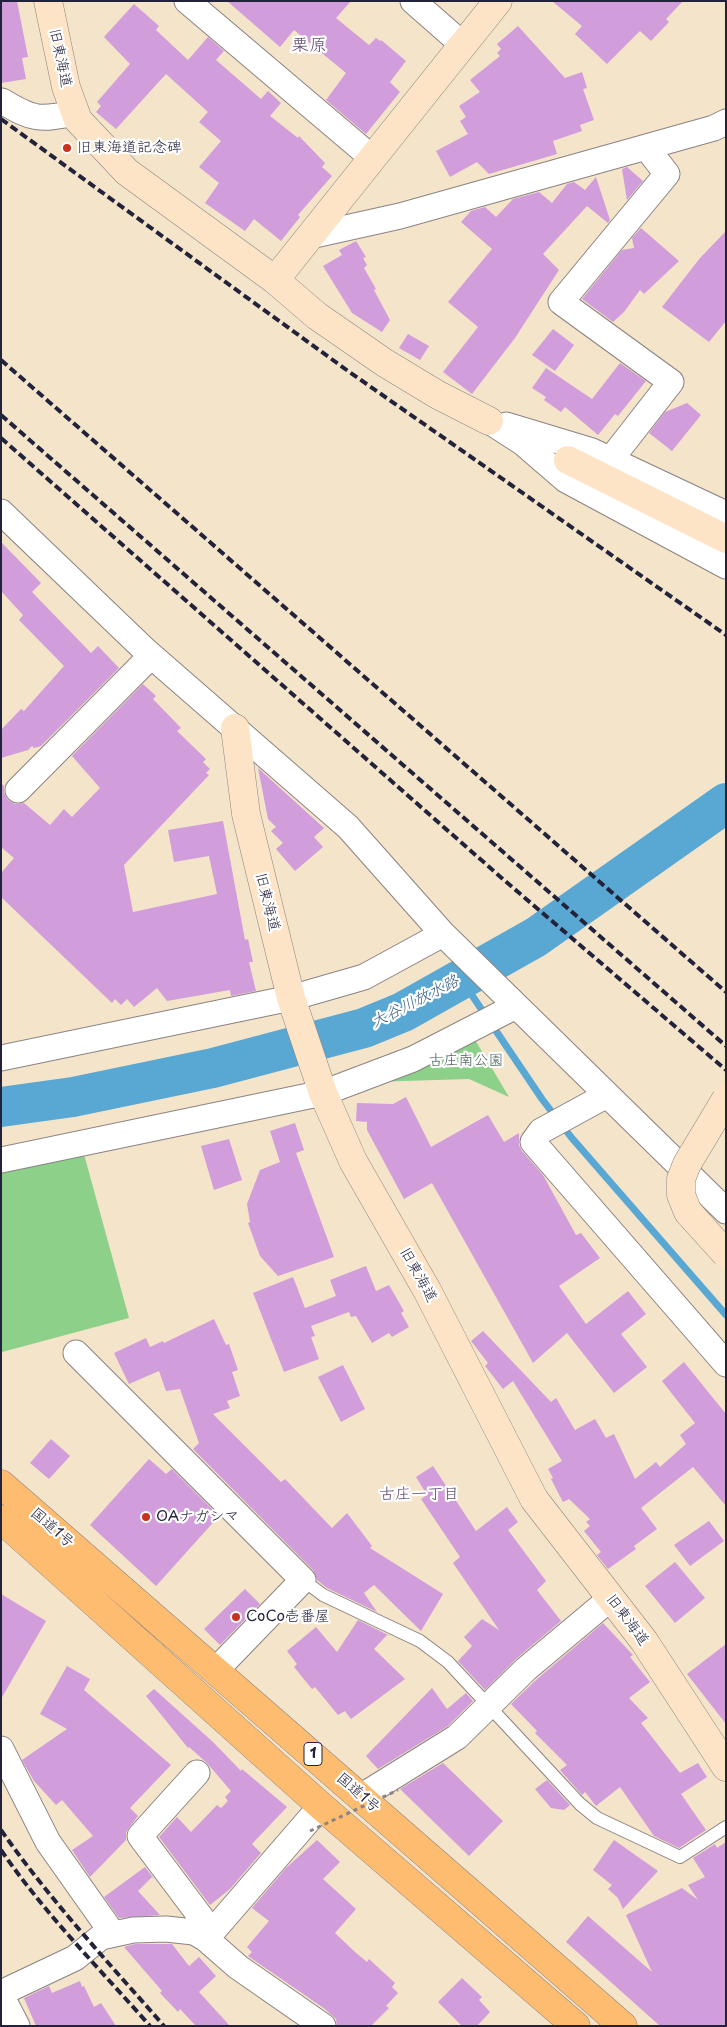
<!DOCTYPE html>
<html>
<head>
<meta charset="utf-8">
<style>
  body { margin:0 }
  #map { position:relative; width:727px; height:2027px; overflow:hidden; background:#f4e4ca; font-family:"Playpen Sans",sans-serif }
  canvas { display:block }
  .frame { position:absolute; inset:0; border:2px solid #22223b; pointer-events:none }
</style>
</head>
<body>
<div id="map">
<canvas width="727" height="2027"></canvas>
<div class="frame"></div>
</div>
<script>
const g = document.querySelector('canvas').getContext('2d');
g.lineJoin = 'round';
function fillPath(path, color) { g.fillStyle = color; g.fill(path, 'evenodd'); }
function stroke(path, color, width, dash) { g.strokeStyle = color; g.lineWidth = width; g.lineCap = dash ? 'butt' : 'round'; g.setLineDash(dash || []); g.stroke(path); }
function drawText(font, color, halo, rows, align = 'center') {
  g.font = font + ' "Playpen Sans","Klee One",sans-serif'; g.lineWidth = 4.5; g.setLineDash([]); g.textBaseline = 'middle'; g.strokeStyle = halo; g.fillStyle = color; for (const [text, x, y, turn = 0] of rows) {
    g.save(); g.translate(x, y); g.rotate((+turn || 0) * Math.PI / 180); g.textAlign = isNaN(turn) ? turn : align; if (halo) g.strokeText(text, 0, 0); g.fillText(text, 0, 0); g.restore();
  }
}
fillPath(new Path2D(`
  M474 1038 509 1097 469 1079 371 1082Z
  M82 1147 129 1318 2 1352 1 1169Z`), '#8cd08a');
stroke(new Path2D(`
  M461 979 542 1099 571 1137 726 1315`), '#59a7d3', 7);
stroke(new Path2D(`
  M1 1107 73 1097 213 1068 364 1028 403 1012 536 937 726 803`), '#59a7d3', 40);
fillPath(new Path2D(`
  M1 1H17L28 57 22 58 26 79 1 83Z
  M227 1H351L336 18 369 45 376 38 380 41 381 40 406 61 390 82 400 92 366 134 326 100 346 73 294 30 280 47Z
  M552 1H683L666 19 669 22 651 41 640 31 607 64 575 34 582 26Z
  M134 4 159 26 156 30 188 60 208 37 224 51 216 60 261 99 268 91 281 103 270 116 298 138 299 136 325 163 322 167 332 176 298 215 300 217 281 241 254 219 245 231 205 203 219 183 199 167 221 141 199 122 208 112 166 74 116 129 96 112 101 106 97 102 130 64 104 37Z
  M518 26 565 78 582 72 587 88 583 89 594 120 580 125 582 131 553 141 557 154 489 174 477 162 450 177 436 151 468 134 460 121 466 117 459 106 480 92 470 80 500 56 497 53 501 49 497 44Z
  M627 167 643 181 627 200 622 169Z
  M596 177 610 220 608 223 587 206 543 254 559 270 515 338 472 394 443 372 478 327 448 302 492 249 461 222 471 211 485 207 496 217 513 199 539 192 552 203 567 184 574 182 585 190Z
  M641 228 679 261 644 294 640 290 624 312 613 322 582 299 622 250 634 248 632 238Z
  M726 231V321L709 342 662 307 700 258Z
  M356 241 366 257 363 258 367 265 364 268 376 289 374 290 390 320 382 332 352 313 323 266 342 255 339 250Z
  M553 329 574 345 555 371 532 355Z
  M408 334 429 346 420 360 399 348Z
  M620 363 646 381 618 416 615 414 598 435 565 407 561 412 544 400 546 397 532 388 546 368 592 399Z
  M687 403 701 415 672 451 649 433 665 412Z
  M1 542 41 583 32 592 91 653 98 646 119 668 41 746 34 748 32 746 28 750 1 758V730L21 709 24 711 64 666 19 620 23 615 1 591Z
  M143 684 156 696 153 699 181 728 177 731 206 759 203 762 210 769 206 773 209 775 124 865 133 912 217 894 209 856 174 862 168 830 223 821 245 940 248 939 253 962H249L256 991 231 996 230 990 167 1001 157 988 134 1007 127 999 121 1005 115 999 112 1003 1 897V873L14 858 1 847V783L4 786V793L8 800 15 804 24 803 50 825 64 809 72 817 100 788 72 756Z
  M258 768 324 828 314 837 323 847 295 871 276 849 283 843 271 831 276 827 268 819Z
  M406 1097 431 1147 488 1115 504 1142 519 1133V1145L522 1151 543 1175 576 1235 581 1233 600 1258 559 1286 586 1324 628 1291 646 1314 621 1334 647 1367 614 1393 567 1333 533 1363 432 1183 404 1199 367 1130V1122L356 1121 357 1103 393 1104Z
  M295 1123 304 1150 296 1153 334 1257 278 1276 260 1256 248 1223 250 1222 247 1204 260 1170 280 1162 270 1131Z
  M229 1139 242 1180 214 1190 201 1146Z
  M366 1266 376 1291 389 1285 404 1311 401 1313 409 1327 392 1337 389 1333 372 1343 356 1316 351 1317 349 1312 311 1326 315 1336 311 1337 319 1359 284 1372 253 1293 293 1277 305 1308 336 1296 330 1280Z
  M214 1319 226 1345 229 1344 238 1370 232 1372 240 1396 227 1401 230 1408 213 1414 281 1482 285 1479 332 1528 347 1513 372 1546 370 1548 443 1594 421 1631 374 1585 364 1593 377 1612 327 1588 317 1580 313 1570 193 1449 199 1443 180 1389 166 1391 159 1371 129 1384 114 1353 146 1338 150 1347 163 1341 164 1343Z
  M483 1331 551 1402 556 1398 575 1430 595 1419 606 1438 614 1434 635 1479 656 1462 660 1467 686 1444 680 1435 695 1423 662 1381 684 1362 726 1414V1506L693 1467 641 1508 657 1529 634 1546 636 1549 608 1569 597 1555 601 1552 584 1531 590 1526 586 1522 590 1519 569 1499 563 1502 551 1479 553 1478 548 1469 562 1461 513 1381 503 1389 485 1366 488 1363 471 1341Z
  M343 1365 365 1409 341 1422 318 1377Z
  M51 1439 70 1456 49 1479 30 1463Z
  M149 1459 166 1474 172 1469 219 1516 156 1586 90 1525Z
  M433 1466 476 1531 507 1507 518 1522 508 1530 546 1581 537 1590 561 1621 517 1658 485 1690 458 1661 472 1646 464 1637 482 1619 499 1630 453 1563 460 1557 421 1499 427 1495 416 1477Z
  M709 1521 724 1541 690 1566 674 1545Z
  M675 1562 705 1598 675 1623 645 1586Z
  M245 1589 260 1604 220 1645 204 1629Z
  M1 1594 46 1621 1 1699Z
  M358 1620 390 1636 387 1635 374 1649 405 1679 351 1719 345 1711 338 1715 315 1687 312 1689 294 1667 297 1664 287 1651 316 1627 337 1652Z
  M603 1623 633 1655 630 1657 650 1682 629 1698 648 1718 641 1723 680 1773 698 1763 707 1777 681 1794 706 1830 679 1848 654 1836 620 1787 596 1806 585 1792 582 1795 560 1770 567 1765 535 1733 537 1731 511 1704 536 1680Z
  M726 1644V1724L687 1674Z
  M67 1666 90 1679 84 1690 171 1765 130 1808 138 1816 126 1832V1840L90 1877 72 1850 93 1836 62 1800 56 1805 34 1781 22 1760 67 1729 40 1714Z
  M432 1688 447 1709 466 1693 473 1701 448 1726 378 1769 366 1756Z
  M154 1689 213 1742 241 1771 242 1769 287 1807 252 1844 261 1853 230 1889 210 1905 159 1837 177 1817 191 1832 217 1805 221 1808 228 1801 225 1797 231 1791 207 1763 189 1747 188 1748 146 1696Z
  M443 1763 503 1821 469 1856 400 1789Z
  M547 1780 570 1805 564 1810 551 1808 535 1789Z
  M317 1840 340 1862 323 1879 356 1909 335 1933 355 1952 367 1962 369 1959 395 1983 392 1987 398 1993 386 2006 389 2008 371 2026H337L336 2019 325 2009 248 1956 252 1952 247 1947 269 1921 252 1908 286 1868Z
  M614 1840 658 1871 623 1909 618 1898 608 1889 612 1885 593 1870Z
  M726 1842V2026H660L566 1942 588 1916 652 1972 626 1915 682 1888 698 1900 688 1885 705 1877 693 1858 715 1844 717 1848Z
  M145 1867 155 1880 152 1877 138 1891 160 1915 119 1918 104 1897Z
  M135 1944H172L189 1966 199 1957 216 1976 199 1992 230 2026H196L180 2009 178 2012 160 1993 162 1991 124 1947Z
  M462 1978 482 1997 479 2000 490 2012 477 2026H462L438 2002Z
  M80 1981 82 1987 84 1986 94 2007 101 2003 116 2026H36L24 1998 49 1986 52 1993Z`), '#d19ddb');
const lane = new Path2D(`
  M303 1580 323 1595 420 1641 448 1662 580 1804 597 1818 680 1857 726 1827`);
const street = new Path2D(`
  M187 1 371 157
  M413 1 462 44
  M2 101C33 120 39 120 75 113
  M310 236 400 216 714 128 726 122
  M489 421 523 443 566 480 726 566
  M506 425 592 451 726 514
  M611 459 671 382 561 302 667 174 646 147
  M1 512 146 651 348 827 443 934 726 1211
  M18 790 151 656
  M1 1058 291 998 364 977 443 934
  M607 1095 541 1131 533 1142 726 1364
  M1 1160 323 1093 413 1059 516 1006
  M76 1353 303 1580 216 1670
  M1 1749 48 1842 113 1934
  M197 1773 140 1836 212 1932
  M362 1796 457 1737 526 1669 611 1598
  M206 1939 321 1806
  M1 1993 75 1958 101 1937 133 1930 166 1929 194 1932 206 1939 238 1967 323 2026
  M1 1995 17 2026`);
const secondary = new Path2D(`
  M48 1 66 87 78 120 127 172 275 280 317 316 385 363 438 395 489 421
  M275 280 498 1
  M568 460 726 539
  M235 728 246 814 291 998 323 1093 353 1161 428 1292 534 1499 644 1641 726 1767`);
const highway = new Path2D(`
  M1 1484 623 2026
  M1 1519 321 1806 576 2026`);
stroke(lane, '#8b8382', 14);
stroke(street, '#8b8382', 27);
stroke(secondary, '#8b8382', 29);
stroke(highway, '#8b8382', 29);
stroke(lane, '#fff', 12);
stroke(street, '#fff', 25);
stroke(secondary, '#fee4c6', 28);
stroke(highway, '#fdbc70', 28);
stroke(new Path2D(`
  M1 119 348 371 726 635
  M1 360 726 992
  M1 415 726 1046
  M1 438 504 880 726 1070
  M1 1830C50 1900 108 1962 164 2026
  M1 1850C45 1914 99 1968 150 2026`), '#22223b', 4, [8, 4]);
const secondaryBridge = new Path2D(`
  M726 1099 687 1164 681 1179V1195L688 1212 726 1254`);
stroke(secondaryBridge, '#8b8382', 29, []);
stroke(new Path2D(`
  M310 1831 398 1790`), '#8b8382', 3, [4, 4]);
stroke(secondaryBridge, '#fee4c6', 28);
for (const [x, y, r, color] of [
  [67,148,5,"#c8321e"],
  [146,1517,5,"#c8321e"],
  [236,1617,5,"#c8321e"]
]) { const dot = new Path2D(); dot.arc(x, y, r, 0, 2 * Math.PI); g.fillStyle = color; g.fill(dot); stroke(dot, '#fff', 2); }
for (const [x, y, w] of [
  [313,1754,18]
]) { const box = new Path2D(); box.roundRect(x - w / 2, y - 11.5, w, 23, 4); g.fillStyle = '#fff'; g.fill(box); stroke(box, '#22223b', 1); }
drawText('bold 14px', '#22223b', null, [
  ["1",313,1754]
]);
drawText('15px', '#22223b', '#fff', [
  ["旧東海道",60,58,78],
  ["旧東海道",267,902,76],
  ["旧東海道",418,1275,61],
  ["国道1号",52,1528,41],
  ["旧東海道",627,1620,53],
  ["国道1号",358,1793,41]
]);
drawText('15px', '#22223b', '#fff', [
  ["旧東海道記念碑",77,148],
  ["OAナガシマ",156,1517],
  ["CoCo壱番屋",246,1617]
], 'left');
drawText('15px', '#475f57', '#fff', [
  ["古庄南公園",466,1061]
]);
drawText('italic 16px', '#3b5e7f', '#fff', [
  ["大谷川放水路",415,1002,-27]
]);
drawText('16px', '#5f4d73', '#fff', [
  ["古庄一丁目",419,1495]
]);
drawText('18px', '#5f4d73', '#fff', [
  ["栗原",309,46]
]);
</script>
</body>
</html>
